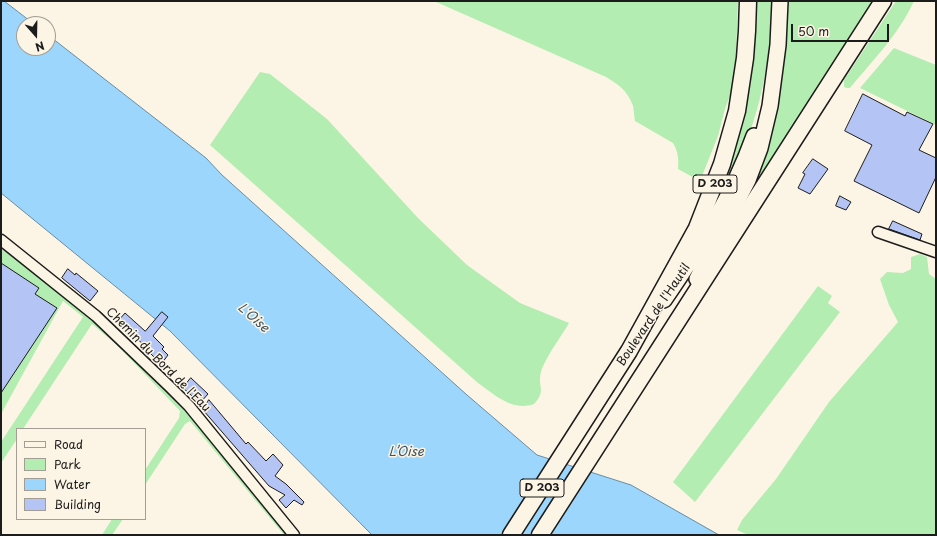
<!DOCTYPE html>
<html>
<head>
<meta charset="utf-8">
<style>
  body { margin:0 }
  #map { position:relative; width:937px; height:536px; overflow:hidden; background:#fcf5e5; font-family:"Playpen Sans",sans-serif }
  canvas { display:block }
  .frame { position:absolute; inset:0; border:2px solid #1c1c1c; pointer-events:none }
  .legend { position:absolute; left:16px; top:428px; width:130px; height:92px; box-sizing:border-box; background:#fcf5e5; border:1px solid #a29e95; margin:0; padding:5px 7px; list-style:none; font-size:12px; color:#1c1c1c }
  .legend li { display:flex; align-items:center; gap:8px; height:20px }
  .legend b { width:20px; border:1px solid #a29e95 }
  .north { position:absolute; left:16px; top:16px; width:40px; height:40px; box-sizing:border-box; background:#fcf5e5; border:1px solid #a29e95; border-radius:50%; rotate:160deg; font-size:11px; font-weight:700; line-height:16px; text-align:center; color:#1c1c1c }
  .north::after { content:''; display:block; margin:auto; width:14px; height:18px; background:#1c1c1c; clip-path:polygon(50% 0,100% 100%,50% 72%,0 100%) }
  .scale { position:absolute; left:791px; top:24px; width:98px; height:18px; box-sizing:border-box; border:2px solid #1c1c1c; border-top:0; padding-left:5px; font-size:12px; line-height:14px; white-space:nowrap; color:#1c1c1c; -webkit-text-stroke:3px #fcf5e5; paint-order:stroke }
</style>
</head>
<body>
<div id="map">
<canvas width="937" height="536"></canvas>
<div class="frame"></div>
<ul class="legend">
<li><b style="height:5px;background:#fcf5e5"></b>Road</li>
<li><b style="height:11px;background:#b4edb1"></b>Park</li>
<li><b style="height:11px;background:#9cd6fc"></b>Water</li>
<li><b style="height:11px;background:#b4c5f5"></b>Building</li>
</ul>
<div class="north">N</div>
<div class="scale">50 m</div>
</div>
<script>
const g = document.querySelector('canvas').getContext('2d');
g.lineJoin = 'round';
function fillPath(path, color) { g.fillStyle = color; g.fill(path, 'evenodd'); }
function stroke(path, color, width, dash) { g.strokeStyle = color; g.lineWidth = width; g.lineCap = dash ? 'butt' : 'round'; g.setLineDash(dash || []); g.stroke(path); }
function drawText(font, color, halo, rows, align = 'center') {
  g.font = font + ' "Playpen Sans",sans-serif'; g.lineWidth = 3; g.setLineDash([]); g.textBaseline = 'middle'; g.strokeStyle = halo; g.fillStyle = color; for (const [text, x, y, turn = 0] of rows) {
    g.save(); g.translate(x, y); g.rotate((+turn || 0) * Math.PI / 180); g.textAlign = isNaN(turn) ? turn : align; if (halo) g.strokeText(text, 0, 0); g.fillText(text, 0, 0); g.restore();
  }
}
fillPath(new Path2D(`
  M434 1H738L736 57 732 90 725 109 718 136 700 181 678 169C679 160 678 151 673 143L635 121C634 116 634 111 633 106 628 91 618 84 606 77Z
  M756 1H772C771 48 764 98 746 142 736 168 721 192 709 217L744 112 753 61Z
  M788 1H875L758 183 753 180C761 157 770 134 776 110 785 74 787 38 788 1Z
  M896 1H914C899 34 873 60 850 88H847L844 87V80Z
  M894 48 936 65V125L860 88Z
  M260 72 270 74 327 119 418 218 467 265 520 303 569 323C561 337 545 358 541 372 537 387 547 390 534 404 512 412 494 394 478 383L210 145Z
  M1 249 26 264 81 308 189 412 290 535H284L190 421 185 424 145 485V470L179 418 180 411 119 347 92 324 23 429H17V439L1 463V442L83 317 63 301 1 414Z
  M920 254 927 257 929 274 936 279V535H748L737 530 742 520 776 479 829 402 898 322 889 305 880 279 887 272 903 273 911 269V257Z
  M818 286 832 296 828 303 840 312 695 502 673 482Z
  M112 519H123L112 535H102Z`), '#b4edb1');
const water = new Path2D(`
  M1 1H4L34 24H24V48H48V35L206 158 222 175 467 395 537 455 631 485 719 535H372L170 331 1 193Z`);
fillPath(water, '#9cd6fc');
stroke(water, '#698ca2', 1);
const building = new Path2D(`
  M863 94 905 116 907 112 933 124 919 150 936 158V177L919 213 854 181 872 145 845 131Z
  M813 159 828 169 810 194 798 188 805 174 803 173Z
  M840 196 851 202 846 210 836 206Z
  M893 221 922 234 920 240 889 229Z
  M1 263 39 288 35 294 57 308 1 393Z
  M68 269 75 275 76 273 98 291 90 301 62 278Z
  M162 312 168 317 153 336 164 347 162 349 168 355 162 363H160L145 348 146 347 118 321 125 313 145 331Z
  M191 378 208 394 200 403 183 388Z
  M209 400 246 444 248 442 266 461 273 454 283 465 275 476 286 484 304 502 302 505 294 500 286 508 279 500 285 495 269 486 203 410Z`);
fillPath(building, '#b4c5f5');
stroke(building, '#1c1c1c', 1);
const minor = new Path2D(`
  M878 232 936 252
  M1 240 96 316 169 386 189 406 294 535`);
const secondary = new Path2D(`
  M697 279 748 180 760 148 770 106 778 45 780 1
  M664 300C699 249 733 195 754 136`);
const primary = new Path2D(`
  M511 535 629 351 697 228 722 164 737 111 745 58 747 31 748 1
  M540 535 883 1`);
stroke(minor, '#1c1c1c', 13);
stroke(secondary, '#1c1c1c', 18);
stroke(primary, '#1c1c1c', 19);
stroke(minor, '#fcf5e5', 10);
stroke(secondary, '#fcf5e5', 15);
stroke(primary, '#fcf5e5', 16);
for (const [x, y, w] of [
  [715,184,44],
  [542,488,44]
]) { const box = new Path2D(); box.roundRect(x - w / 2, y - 9, w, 18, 3); g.fillStyle = '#fcf5e5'; g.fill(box); stroke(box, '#1c1c1c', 1); }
drawText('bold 11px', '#1c1c1c', null, [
  ["D 203",715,184],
  ["D 203",542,488]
]);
drawText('12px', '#1c1c1c', '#fcf5e5', [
  ["Boulevard de l'Hautil",654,315,-56],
  ["Chemin du Bord de l'Eau",158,360,45]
]);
drawText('italic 13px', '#42545f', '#fcf5e5', [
  ["L'Oise",253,318,42],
  ["L’Oise",406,452]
]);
</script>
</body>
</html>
